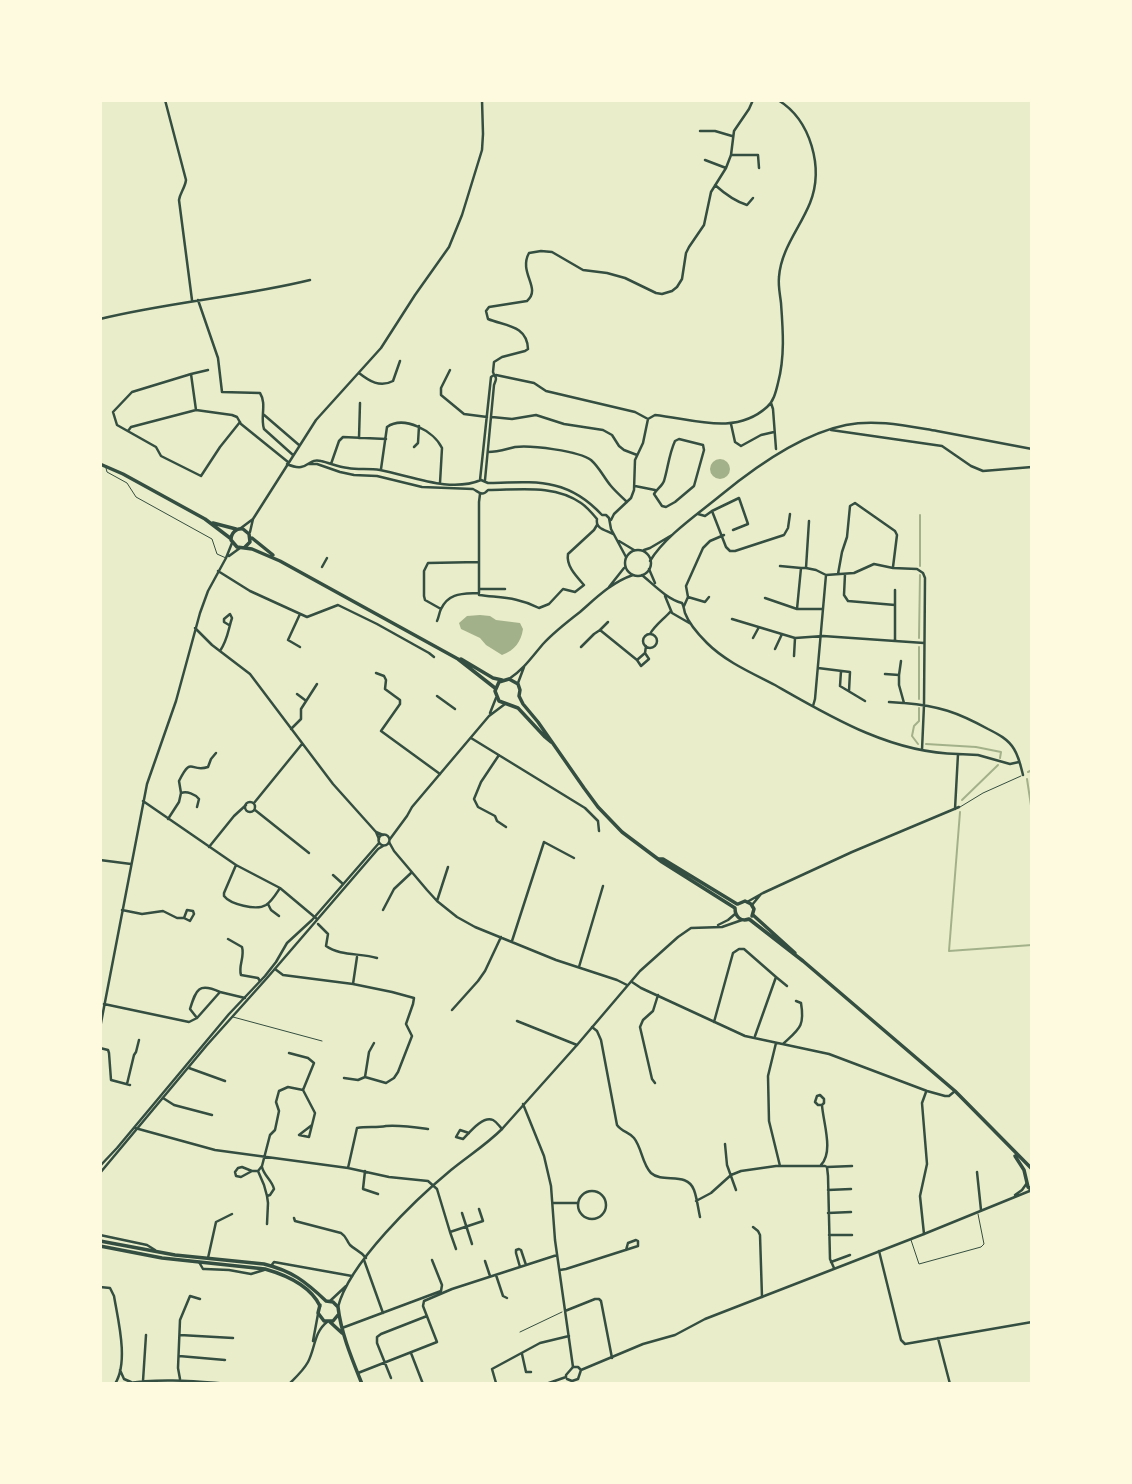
<!DOCTYPE html>
<html>
<head>
<meta charset="utf-8">
<style>
  body { margin:0 }
  #map { position:relative; width:1132px; height:1484px; overflow:hidden; background:#e9edc9; font-family:"Space Grotesk",sans-serif }
  canvas { display:block }
  .frame { position:absolute; inset:0; border:102px solid #fefae0; pointer-events:none }
</style>
</head>
<body>
<div id="map">
<canvas width="1132" height="1484"></canvas>
<div class="frame"></div>
</div>
<script>
const g = document.querySelector('canvas').getContext('2d');
g.lineJoin = 'round';
function fillPath(path, color) { g.fillStyle = color; g.fill(path, 'evenodd'); }
function stroke(path, color, width, dash) { g.strokeStyle = color; g.lineWidth = width; g.lineCap = dash ? 'butt' : 'round'; g.setLineDash(dash || []); g.stroke(path); }
fillPath(new Path2D(`
  M710 469a10 10 0 1 1 20 0a10 10 0 1 1-20 0Z
  M480 615 490 616 496 620 520 623 523 629C521 642 515 650 502 655L486 645 480 638 461 629 459 623 467 616Z`), '#a3b18a');
stroke(new Path2D(`
  M920 566V515
  M919 638 920 575
  M919 699V647
  M918 744 912 736 914 726 919 721V708
  M926 744 976 747 1001 752 1000 758
  M1028 772 1032 770
  M1027 779 1032 812
  M962 800 998 765
  M960 812 949 951 1032 945`), '#a3b18a', 2);
stroke(new Path2D(`
  M106 468 107 472 127 483 136 497 212 539 217 554 226 558
  M960 807 983 793 1021 776
  M233 1017 322 1041
  M911 1240 919 1264 981 1247 984 1244 978 1214
  M520 1332 562 1312`), '#344e41', 1);
stroke(new Path2D(`
  M165 100 186 180C185 188 180 193 179 200L192 300
  M700 131H715L732 136
  M731 155H758L759 168
  M705 160 726 168
  M715 185C725 194 734 201 747 205L753 198
  M198 300 218 358 222 392 260 393C267 404 260 417 264 429L293 455
  M100 319C169 302 241 297 310 280
  M450 370 441 388V395L464 414 487 417
  M359 373C369 381 380 388 393 381L400 361
  M191 374 208 370
  M496 375 534 383 546 391 635 412 648 419
  M771 403 773 409 776 449
  M196 410 191 374 132 392 113 412 117 425 156 447 161 456 201 476 220 447 240 422
  M263 414 299 445
  M492 417 512 419 536 415 564 424 603 430 612 435 619 446 624 450 637 455
  M648 419 655 415C693 419 735 436 767 407 774 401 776 391 778 383 785 357 783 330 781 303 780 294 778 286 779 277 781 249 800 228 810 203 824 168 811 120 778 100
  M731 424 735 442 741 446 761 435 774 432
  M831 430 942 446 971 466 983 471 1032 467
  M128 431 131 427 196 410 232 415 237 417 241 424 288 462
  M359 438 360 403
  M679 439 703 445 704 450 694 486 675 502 666 507 662 506 654 494C657 489 662 486 664 481 668 468 669 454 675 441Z
  M414 447 418 443 419 426
  M488 452C498 452 506 449 515 447 531 445 579 451 591 460 600 468 604 478 611 486 616 492 622 497 627 502
  M287 464C309 474 307 457 321 461 330 463 338 467 348 468 358 470 369 468 380 470 412 476 450 493 481 480L488 483C535 482 567 477 602 515H606L609 518 611 529 626 557
  M309 464H317L340 472 354 475 377 476 422 487 473 489C479 492 482 497 488 490 519 490 554 484 581 503 587 507 592 513 597 519 595 529 606 530 613 534
  M331 464 339 441 343 437 386 439
  M381 469 387 427C404 415 434 431 442 448L440 483
  M480 480 491 377 494 375
  M485 480 494 385C498 375 495 379 493 372L494 362 502 357 525 351 528 349C527 325 505 326 488 319L486 311 489 307 527 301C542 288 518 273 529 253L541 251 552 252 583 270 607 273 625 278 656 293 662 294 672 291 677 287 682 279 686 253 689 247 704 225 711 192 726 168 731 155 734 131 749 109 753 100
  M635 486 655 490
  M712 511 739 498 748 524 733 530
  M698 514 705 516 712 511 726 547 730 551H735L784 535 788 528 790 514
  M611 520 614 514 631 498 634 490 635 460 643 443 648 419
  M241 528 253 519 316 420 381 348 415 295 449 247 462 215 482 150 483 134 482 100
  M250 532 253 519
  M619 541 634 550
  M229 556 240 548
  M780 566 801 568
  M322 567 327 558
  M806 568 816 570 826 575
  M649 569 655 583
  M218 571 250 591 307 617 338 605 377 624 429 653 434 657
  M838 574 842 552 847 537 850 506 855 503 895 531 897 535 893 567
  M845 574 844 595 848 601 895 605V641
  M642 575C654 585 667 599 682 603 684 606 684 610 685 613 689 624 699 635 707 643 726 662 752 673 775 685 831 717 891 753 958 754L955 809
  M479 589H505
  M479 595C502 598 518 597 539 608L549 604 563 589 575 592 584 585C576 576 566 566 568 554L594 530 597 525
  M665 596 672 613 691 624
  M688 597 705 602 709 597
  M765 598 797 609H823
  M895 605V590
  M684 606 688 597 686 586 703 548 710 541 724 535
  M441 609 425 600 424 596V571L428 563 479 562
  M797 609 801 568H806L809 521
  M300 614 288 640 300 647
  M732 619 795 638 823 636 924 643
  M437 621C439 617 439 613 441 609 449 592 463 594 479 593V502L480 494
  M608 622 600 630 637 660
  M195 628 212 645 250 674 333 784 376 832 383 835
  M650 634C655 625 664 619 671 611
  M643 641a7 7 0 1 1 14 0a7 7 0 1 1-14 0Z
  M753 638 759 627
  M581 647 594 634 600 630
  M775 649 782 634
  M220 651C228 639 228 630 232 618L230 614 224 619V622L229 625
  M645 653 649 659 641 666 637 660 645 653 646 646
  M794 656 795 638
  M818 668 850 672 849 691
  M841 671 840 686 865 701
  M376 673 384 676 386 680 385 689 400 700V704L381 731 440 774
  M885 674 899 675V685L904 703C939 706 957 712 988 729 998 734 1008 739 1014 749 1019 757 1021 767 1023 775
  M899 675 901 661
  M297 694 305 700
  M437 696 455 709
  M889 702 903 703
  M813 706 815 699 826 575 854 573 874 564 893 568 917 569 923 573 925 578 924 705 922 750
  M291 729 301 719V709L317 684
  M471 738 585 808 598 821 599 831
  M958 754 978 755 1010 764 1019 762
  M499 755 481 782 474 799 478 807 495 816 497 821 506 827
  M181 793C187 791 195 794 199 799L197 807
  M143 801 236 865 280 888 317 919
  M245 807a5 5 0 1 1 10 0a5 5 0 1 1-10 0Z
  M254 803 302 744
  M255 810 309 853
  M168 819 179 802 181 793 179 781C192 755 190 773 208 767L211 759 216 753
  M376 832 379 839
  M389 842 394 851 427 890 437 901 457 917 475 927 556 960 617 980 627 985
  M209 847 234 816 246 805
  M100 860 131 864
  M236 865 224 893V896C230 904 256 911 266 905 272 901 276 894 280 888
  M333 875 343 884
  M437 901 448 867
  M747 902 763 893 852 852 959 807
  M268 904 271 910 279 916
  M752 905 761 894
  M122 910 142 914 163 911 177 918H184L190 921 194 914 193 911 187 910 184 918
  M383 910 394 889 411 873
  M318 924 328 934 326 946C340 956 360 953 377 958
  M228 939 242 947C245 957 238 966 241 975L258 978 260 981
  M512 941 544 842 574 858
  M579 967 603 886
  M275 969 283 975 353 984 392 992 414 998 413 1004 406 1024 412 1036 398 1072 394 1078 386 1083 365 1077 358 1080 344 1078
  M776 977 787 986
  M632 982 641 988 745 1036 829 1054 927 1091 945 1096H949L955 1091
  M353 984 357 957
  M104 1004 189 1022 197 1018 220 992 245 998
  M452 1010 478 981 485 971 501 937
  M197 1018 190 1009C196 990 198 982 220 992
  M517 1021 577 1045
  M714 1022 733 953 739 949H744L776 977 755 1036
  M592 1027 597 1031 601 1040 617 1125C622 1132 629 1132 634 1138 642 1148 642 1164 651 1173 663 1184 687 1171 694 1190 697 1198 698 1208 700 1217
  M100 1028 147 784 176 701 200 613 208 591 226 558 232 543
  M776 1043 768 1076 769 1121 780 1166
  M783 1044C799 1029 805 1027 801 1003L796 1001
  M100 1048 108 1050 109 1053 111 1080 130 1085
  M289 1053 308 1058 314 1063 303 1090
  M189 1068 225 1081
  M365 1077 369 1052 374 1043
  M655 1083 652 1079 640 1027 643 1020 653 1011 658 995
  M127 1084 134 1055 136 1052 139 1040
  M163 1098 174 1105 212 1115
  M523 1104 544 1156 551 1186 555 1240 573 1367
  M135 1128 215 1150 348 1168 389 1177 428 1181 437 1189 450 1232 483 1221 479 1209
  M469 1133 460 1130 456 1137 463 1139C469 1133 483 1115 493 1120 497 1122 499 1126 502 1129
  M725 1144 727 1165 736 1190
  M821 1165C834 1152 823 1122 822 1105L824 1103V1099L820 1095 817 1096 815 1102 818 1105H822
  M827 1167 852 1166
  M348 1168 357 1128C367 1126 376 1128 386 1126 401 1125 414 1127 428 1129
  M252 1171 241 1177 236 1176 235 1172 238 1168 242 1167 252 1171H258L262 1166 270 1135 275 1130 279 1111 276 1102 279 1091 288 1087 303 1090 315 1113 312 1125 299 1135 309 1137 312 1125
  M258 1171 264 1185 267 1196 270 1195 274 1189C272 1180 264 1176 262 1167
  M365 1171 363 1189 378 1194
  M977 1172 981 1210
  M828 1190 851 1189
  M578 1205a14 14 0 1 1 28 0a14 14 0 1 1-28 0Z
  M267 1196 268 1203 267 1224
  M696 1201 711 1193 731 1175 741 1171 776 1166H825L827 1167 828 1176 830 1259 834 1268
  M553 1203H578
  M462 1213 472 1244
  M828 1213 851 1212
  M294 1218 295 1221 341 1233C347 1237 346 1240 350 1245 355 1250 361 1251 366 1258
  M753 1227 758 1231 760 1235 762 1297
  M450 1232 456 1249
  M924 1234 920 1196 927 1164 922 1103 926 1092
  M100 1235 147 1245 155 1250
  M829 1235H852
  M879 1251 901 1340 905 1344 1032 1322
  M208 1258 216 1222 232 1214
  M364 1260 383 1313
  M485 1261 490 1276
  M199 1262 203 1269H205L229 1270 251 1274 264 1270
  M831 1262 850 1255
  M271 1266 274 1262 352 1276
  M520 1267 516 1253V1250L519 1249 521 1250 526 1265
  M560 1270 566 1269 638 1246V1241L636 1240 628 1243 626 1250
  M496 1275 503 1296 507 1298
  M100 1287 110 1288 114 1296C118 1320 129 1362 115 1384
  M565 1311 595 1299H599L601 1301 612 1358
  M342 1328 441 1291 442 1285 432 1260
  M180 1335 233 1338
  M938 1338 950 1384
  M313 1341 318 1314
  M411 1353 423 1384
  M522 1354 526 1372H531
  M179 1356 225 1360
  M120 1370 124 1379 131 1382
  M358 1373 437 1342 423 1306 424 1301 452 1289 557 1255
  M391 1378 377 1343V1337L381 1334 427 1316
  M180 1379 178 1368 180 1320 190 1296 200 1299
  M143 1381 146 1335
  M496 1383 492 1369 540 1343 569 1336
  M122 1384C160 1378 191 1381 229 1384
  M289 1384C296 1377 303 1371 308 1362 315 1349 314 1332 327 1322`), '#344e41', 2.5);
stroke(new Path2D(`
  M644 550 650 548 672 535
  M625 563a13 13 0 1 1 26 0a13 13 0 1 1-26 0Z
  M650 561C665 536 698 514 721 495 755 467 801 434 846 425 876 419 907 426 937 431 969 437 1000 443 1032 449
  M609 587 624 568
  M509 679C523 670 532 657 543 644 554 632 567 622 580 612 596 598 612 582 633 575
  M518 683 524 667
  M490 713 496 698
  M378.5 840a5.5 5.5 0 1 1 11 0a5.5 5.5 0 1 1-11 0Z
  M390 839 407 816 412 807 489 716 505 704
  M718 925 728 920 735 914
  M100 1166 117 1148 229 1014 265 976 276 962 287 943 312 920 379 843
  M100 1173 207 1045 267 978 378 849 383 846
  M1015 1195 1022 1190 1027 1183
  M330 1301 346 1286
  M338 1307C349 1263 416 1199 451 1170 468 1156 486 1145 502 1129L577 1045 640 971 678 937 691 928 722 927 742 920
  M581 1370 643 1344 675 1335 705 1319 924 1234 1032 1190
  M566 1377V1375L573 1367H578L581 1370
  M567 1379 572 1381 578 1379 581 1370
  M546 1384 566 1377`), '#344e41', 2.5);
stroke(new Path2D(`
  M100 464 123 474 205 519 230 538
  M213 523 236 529
  M252 538 273 555
  M245 547 250 542 249 534 243 529C236 528 231 533 231 540L237 547 252 549 280 561 458 659 495 688
  M461 659 493 678 502 680
  M551 742 545 737 518 708 499 701 495 691 499 682 509 679 518 684 520 690 519 696 523 704 538 722 584 788 598 807 622 832 662 862 735 908C735 917 741 922 749 919L803 961
  M659 859H663L737 904
  M738 904 745 901 751 904 754 909 752 916
  M753 915 795 953
  M803 961 955 1091 1032 1169
  M1015 1156 1024 1170 1028 1187 1032 1190
  M100 1241 175 1255 264 1264C292 1271 305 1281 326 1301
  M100 1246 162 1258 265 1269C286 1275 310 1285 320 1306
  M326 1301 333 1302 338 1307C341 1333 352 1359 362 1384
  M320 1305 318 1313 324 1321H333L338 1315
  M330 1322 342 1333`), '#344e41', 3.5);
</script>
</body>
</html>
